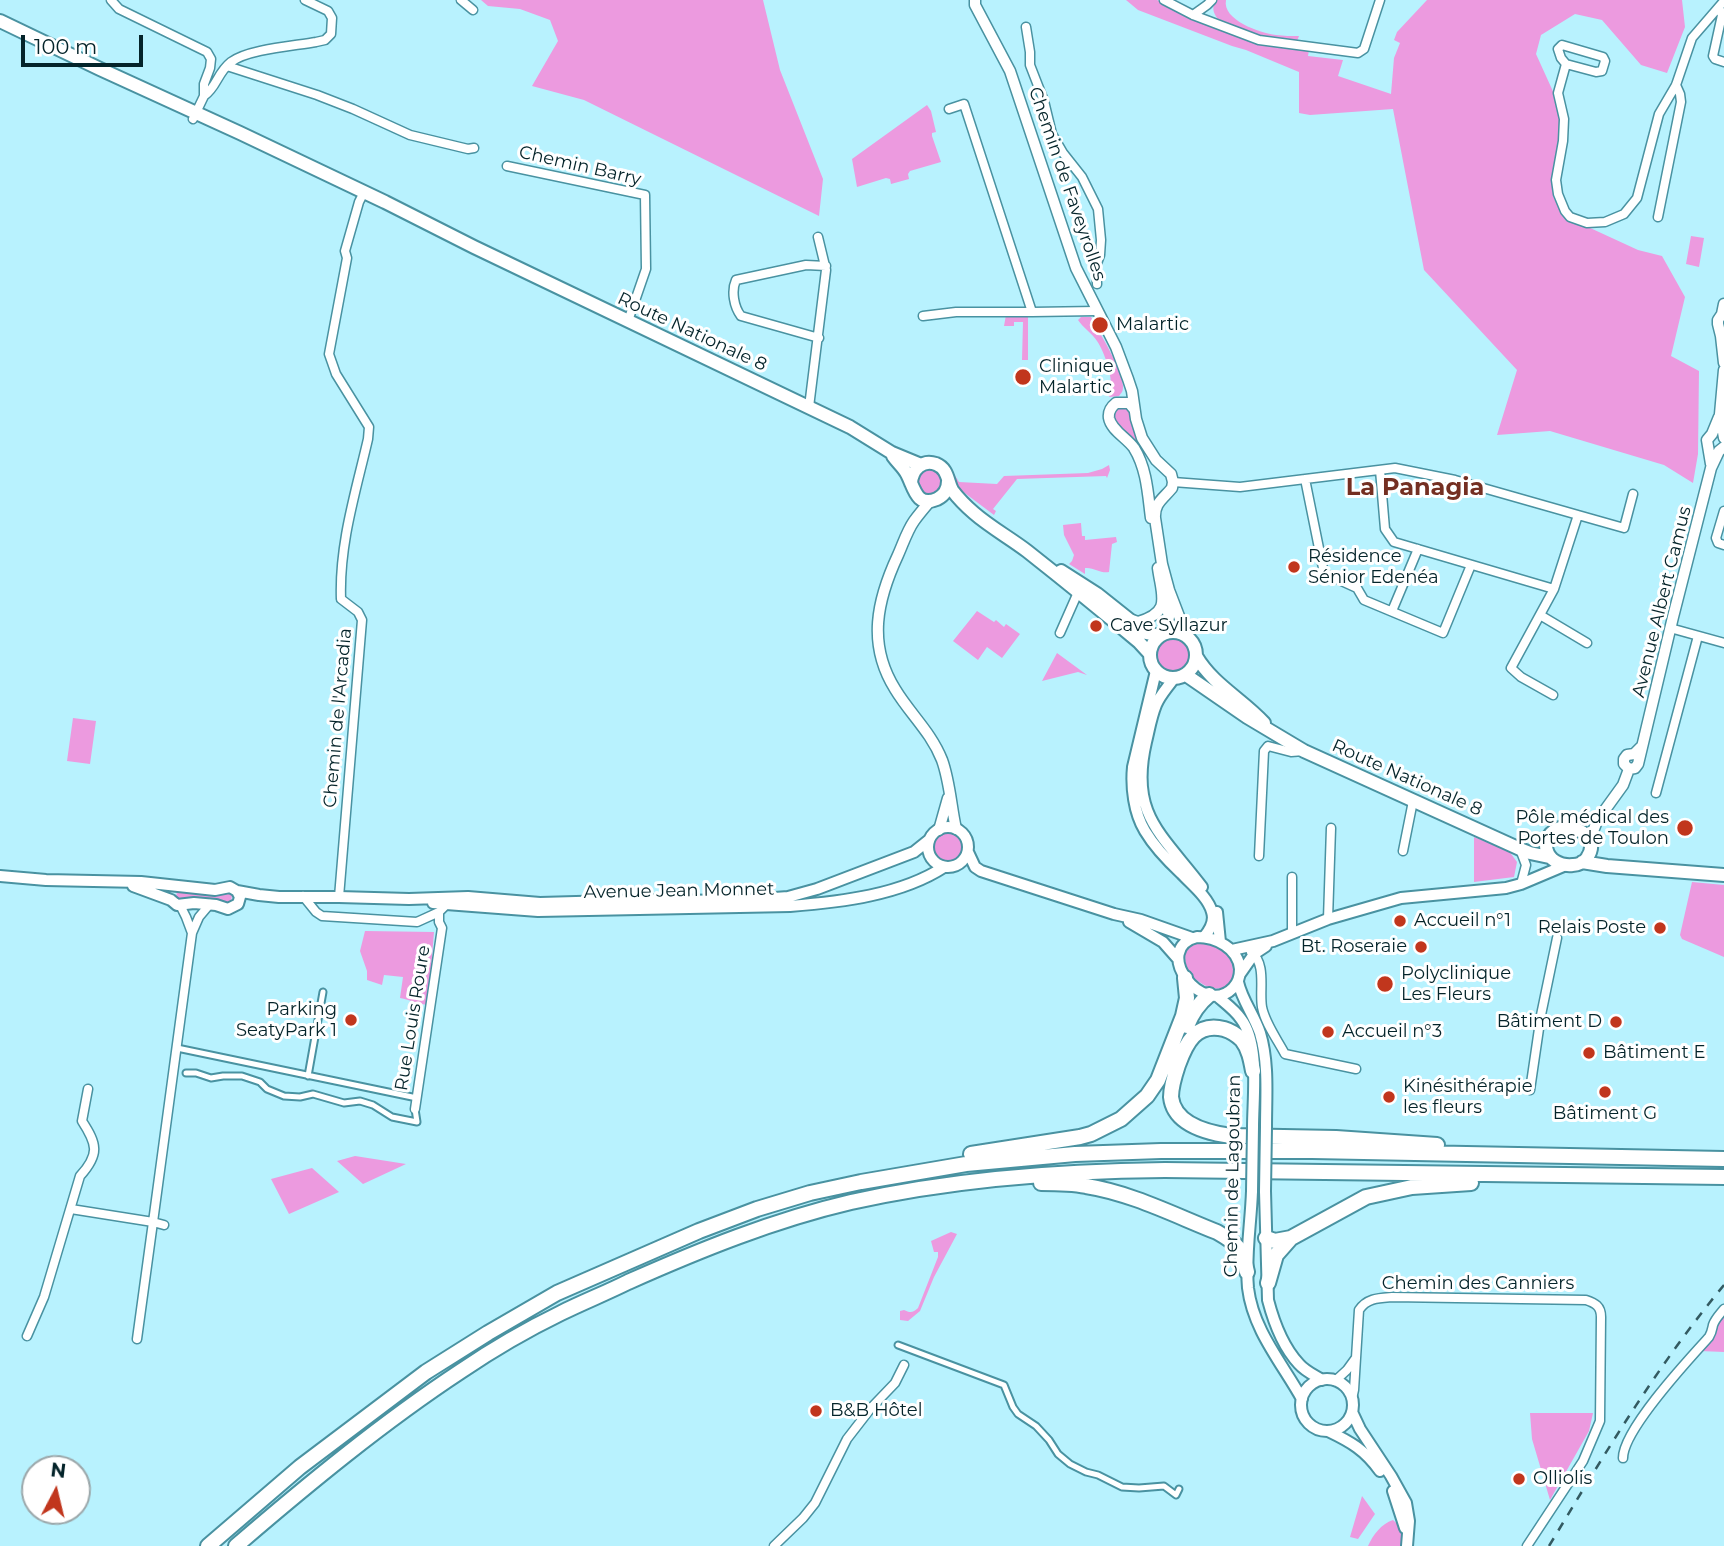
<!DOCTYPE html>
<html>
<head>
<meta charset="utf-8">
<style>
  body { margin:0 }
  #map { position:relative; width:1724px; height:1546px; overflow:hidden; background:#b8f2fe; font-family:Montserrat,sans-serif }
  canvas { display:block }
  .north { position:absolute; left:21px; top:1455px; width:70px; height:70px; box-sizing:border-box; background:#fff; border:2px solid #9ba7aa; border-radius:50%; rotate:7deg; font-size:19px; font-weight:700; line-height:28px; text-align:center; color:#04242a }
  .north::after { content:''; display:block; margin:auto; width:24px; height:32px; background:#c1361d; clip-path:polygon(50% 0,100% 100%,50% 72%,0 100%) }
  .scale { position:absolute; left:21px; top:35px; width:122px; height:32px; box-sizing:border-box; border:4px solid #04242a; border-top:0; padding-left:9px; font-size:21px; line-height:24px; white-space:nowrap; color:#04242a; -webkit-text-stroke:5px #fff; paint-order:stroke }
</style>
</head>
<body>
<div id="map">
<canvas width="1724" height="1546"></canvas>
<div class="north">N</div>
<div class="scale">100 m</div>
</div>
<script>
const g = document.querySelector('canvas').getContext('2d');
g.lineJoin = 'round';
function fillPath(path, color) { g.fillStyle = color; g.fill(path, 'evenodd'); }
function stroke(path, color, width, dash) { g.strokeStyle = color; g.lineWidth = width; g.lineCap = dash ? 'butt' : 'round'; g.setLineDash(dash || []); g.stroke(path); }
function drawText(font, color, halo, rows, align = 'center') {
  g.font = font + ' Montserrat,sans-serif'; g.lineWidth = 6; g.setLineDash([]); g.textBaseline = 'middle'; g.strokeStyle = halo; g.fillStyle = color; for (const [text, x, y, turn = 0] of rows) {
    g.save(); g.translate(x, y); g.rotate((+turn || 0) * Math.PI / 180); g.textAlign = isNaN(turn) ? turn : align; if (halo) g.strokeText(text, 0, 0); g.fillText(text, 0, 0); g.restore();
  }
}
fillPath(new Path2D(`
  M481 0H763L780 70 823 179 819 216 584 100 532 86 558 41 550 20 520 9 488 6Z
  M1126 0H1157L1193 18 1254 42 1309 50 1308 56 1343 60 1338 76 1391 94 1394 58 1400 43 1394 40 1397 32 1427 0H1682L1685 27 1667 73 1641 65 1602 20 1575 14 1541 35 1536 54 1561 109 1565 125 1553 175V196L1562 215 1638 250 1662 256 1685 297 1671 356 1699 371 1698 454 1693 483 1664 465 1550 431 1497 435 1517 370 1424 270 1393 109 1310 115 1299 113V72L1246 50 1232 46 1138 10Z
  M1217 0H1226C1222 20 1260 33 1276 35 1284 36 1291 36 1299 36L1297 41 1263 37 1218 19C1213 13 1211 6 1217 0Z
  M927 105 931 111 936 132 932 133V136L941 162 910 171 908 174 909 179 891 184 890 179 886 178 857 187 852 159Z
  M1691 236 1704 238 1699 267 1686 264Z
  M1006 315H1028V360H1022L1023 322H1014V326H1004Z
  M1081 317H1091C1100 334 1122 368 1123 386 1123 392 1122 392 1119 396L1110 397 1101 390 1110 389C1114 379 1104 351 1097 341 1092 333 1083 328 1078 320Z
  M1120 407 1128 408 1131 412 1144 446 1138 450 1114 421 1113 414Z
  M1109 465 1110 470 1107 478 1106 476 1017 479 993 509 996 511 994 515 954 485V474L959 482 997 484 1004 476 1088 473 1102 469Z
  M932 467 943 476 941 490C931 497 925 496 916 488L919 471Z
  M1081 523 1082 536H1085V540L1116 537 1117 542 1112 544 1109 572C1101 574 1094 567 1085 568V574L1069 564 1072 561 1074 555 1064 535 1063 525Z
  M977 611 994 622 996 620 1004 627 1006 624 1020 634 1002 658 987 647 978 660 953 641Z
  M1155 655a17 17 0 1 1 34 0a17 17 0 1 1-34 0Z
  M1057 653 1087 675 1078 672 1042 681Z
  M73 718 96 721 90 764 67 761Z
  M932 847a16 16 0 1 1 32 0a16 16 0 1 1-32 0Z
  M1474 837 1509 851 1517 862 1514 877 1474 882Z
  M1692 882 1724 885V957L1682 939 1680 935Z
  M183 888 227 892 232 895 231 902 226 904 182 901 176 898 177 891Z
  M365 931 434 932 428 1005C418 1004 410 1000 400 998L403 977 384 975 382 985 367 980V971L360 951Z
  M1204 942C1252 955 1234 1008 1198 981 1187 973 1185 966 1185 953L1193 944Z
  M355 1156 406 1164 363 1184 337 1161Z
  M312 1168 339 1192 289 1214 271 1179Z
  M951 1232 957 1234 934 1277 920 1311 908 1321 900 1320V1311L904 1310C910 1313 913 1313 918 1308L938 1257V1252H934L931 1241Z
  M1724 1310V1352L1700 1351 1716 1332 1715 1324Z
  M1530 1413H1593L1589 1431 1550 1500 1532 1439Z
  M1362 1496 1375 1514 1358 1539 1350 1537Z
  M1393 1520C1402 1527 1402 1535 1402 1546H1368C1373 1535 1381 1524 1393 1520Z`), '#ec9adf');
const pedestrian = new Path2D(`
  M177 1048 417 1098
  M186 1073H196L211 1078 223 1076H242L260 1082 267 1089 284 1096 300 1097 313 1094 344 1103 360 1101 373 1105 392 1117 417 1122 415 1109
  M308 1076 323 992
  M898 1345 1004 1385 1013 1407 1018 1414 1036 1426 1049 1440 1058 1454 1070 1464 1086 1472 1098 1475 1122 1487 1139 1488 1164 1486 1176 1495 1179 1489`);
const minor = new Path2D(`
  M111 0 119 9 207 52 211 59 210 68 204 84V96L193 119
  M461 0 473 10
  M1164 0 1193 15 1259 40 1358 53 1364 49 1380 0
  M1719 7 1722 15 1713 56 1715 59 1724 62
  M1193 15 1207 5 1212 0
  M1026 27 1030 52V65L1044 101 1052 134 1063 153 1082 177 1098 209 1101 240 1100 255 1096 266 1097 284
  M1562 45 1603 57 1605 61 1602 71 1596 72 1566 64 1561 58 1558 49Z
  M1566 64 1558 93 1564 119 1563 141 1556 180 1558 194 1565 211 1570 217 1587 223 1605 222 1624 214 1637 198 1659 114 1676 85 1692 38 1724 1
  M227 66 317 95 353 109 410 135 468 149 474 148
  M204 96C217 87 217 73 231 62 248 49 294 46 316 42L325 40 331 34 332 18 328 11 305 0
  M949 109 964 104 1032 312 1097 311
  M507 166 645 195 646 269 628 321
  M1658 217 1681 102 1680 94 1676 85
  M923 316 956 312H1032
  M819 338 741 316C734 307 731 291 736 280L806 265 826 266
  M809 407 826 270 818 237
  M1305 479 1324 573 1357 588 1364 600 1443 633 1471 565
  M1173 482 1240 487 1395 468 1455 480 1578 515 1554 589 1394 542 1385 529 1380 470
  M1724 511 1716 538 1718 543 1724 545
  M1578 515 1624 528 1633 494
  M1392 611 1418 549
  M1540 615 1587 643
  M1670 628 1724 643
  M1060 633 1079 590
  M1553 695 1521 677 1511 668 1554 589
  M1656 793 1698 636
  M1520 849 1526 865 1521 884
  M1403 851 1413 801
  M1259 856 1264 751 1268 746 1291 752 1304 751
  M303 896 316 912 322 916 417 922 439 912
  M339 897 362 620 358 612 341 599C339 544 356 491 368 439L369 427 336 374 329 354 347 258 345 251 359 202 364 192
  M180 905 186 917 192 933
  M1328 919 1331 828
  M1292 933V877
  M1251 952C1267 964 1259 990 1262 1007 1265 1023 1277 1039 1285 1054L1356 1069
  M1530 1090 1541 1015 1557 938
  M415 1109 442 928 439 922V912L449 902
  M71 1209 153 1222 192 933 199 917 210 904
  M27 1336 44 1297 80 1176C100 1154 97 1144 82 1121L88 1089
  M137 1339 153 1222 164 1225
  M1335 1381 1347 1370 1355 1359
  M1352 1399 1354 1390 1359 1310C1367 1298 1379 1298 1392 1297L1586 1300C1595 1303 1601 1306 1601 1317L1600 1421 1583 1461 1527 1546
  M1623 1458C1623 1430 1688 1360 1709 1337 1712 1332 1712 1330 1713 1325 1715 1319 1720 1314 1724 1309
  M774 1546 803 1518 815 1503 847 1439 871 1408 895 1383 904 1365`);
const tertiary = new Path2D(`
  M975 0V5L1010 71 1076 268 1116 347 1128 379 1132 391 1136 419 1142 438 1156 460 1171 474 1173 482 1172 488C1163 499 1154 503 1155 518L1162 564 1169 590 1187 637
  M1724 304 1722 314 1718 320V324L1721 336 1724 363
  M1724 370 1720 414 1724 438
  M1134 409 1129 403H1116C1111 407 1108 411 1109 418 1111 430 1127 438 1134 448 1147 469 1148 495 1151 518
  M1711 464 1707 440 1712 434 1719 417
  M931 500C925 507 919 514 914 521 907 531 903 544 898 555 877 600 867 644 895 689 910 714 931 732 942 760 950 782 951 807 956 829
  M1132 620 1138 622C1172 612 1162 597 1158 568
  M1164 634 1169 617 1165 600
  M1629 769 1635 768 1638 764 1673 617 1711 468 1719 451 1724 447
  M1629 769 1624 764V759L1627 755 1634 754 1641 747
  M939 830 948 798
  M1589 842 1597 821 1623 785 1629 769`);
const secondary = new Path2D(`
  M1156 671 1133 767C1131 787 1134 813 1145 831 1154 846 1168 861 1181 873 1191 884 1208 897 1212 912 1215 921 1210 930 1204 937
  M1174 678C1168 687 1160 695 1156 705 1151 717 1149 730 1146 742 1129 815 1162 834 1202 887
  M928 847a20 20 0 1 1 40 0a20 20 0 1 1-40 0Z
  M968 852 975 867 981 871 1114 914 1141 920 1192 938
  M0 876 46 880 141 882 215 890 230 887 237 891 259 895 279 897H339L409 899 468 897 540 903 648 900 735 901 788 897 817 889 914 852 929 840
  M133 886 171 900 177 905 194 903 216 905 228 909 238 904 240 897 237 891
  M433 903 538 911 790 906C841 902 901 895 944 867
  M1217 912 1220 942
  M1129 922 1163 942 1178 959
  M1197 937C1216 937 1238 948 1240 969 1240 977 1238 983 1233 988 1203 1019 1150 949 1197 937Z
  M1232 950 1273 941 1328 919 1401 898 1506 888 1521 884 1566 865
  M1240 974 1254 954 1266 946
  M1238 982C1242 1000 1254 1015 1260 1033 1269 1063 1266 1096 1266 1127
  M1217 996C1225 1003 1235 1010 1241 1019 1260 1044 1253 1096 1253 1127
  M1252 1191C1251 1223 1245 1256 1248 1288 1253 1330 1282 1363 1302 1399
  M1265 1191 1268 1300C1274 1323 1283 1347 1299 1364 1305 1371 1314 1375 1322 1380
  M1301 1405a26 26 0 1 1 52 0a26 26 0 1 1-52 0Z
  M1352 1412 1360 1429 1391 1476 1406 1503 1409 1521 1407 1546
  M1328 1431C1351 1442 1365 1450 1380 1471
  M1393 1491 1405 1528`);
const primary = new Path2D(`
  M0 21 100 69 240 133 385 202 474 247 850 427 892 453 921 465
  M893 456C898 463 904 468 907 474 914 487 916 508 937 499 945 495 948 489 948 481
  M911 483C912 470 922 459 936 464 948 469 947 480 952 490 958 498 967 507 974 513 990 527 1010 538 1027 551 1065 581 1102 611 1139 642L1150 654
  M1061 571 1097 594 1146 633 1160 636
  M1150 655a23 23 0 1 1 46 0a23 23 0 1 1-46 0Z
  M1196 656C1213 685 1242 699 1264 723
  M1186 675 1247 717 1304 751 1520 849 1530 853 1549 857
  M1563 827C1580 827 1600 839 1587 858 1584 862 1578 865 1573 865 1544 868 1535 834 1563 827Z
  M1582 862 1607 866 1724 875`);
const motorway = new Path2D(`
  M1187 1026C1192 1013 1198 1004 1209 995
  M1253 1071C1251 1060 1249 1049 1242 1040 1237 1035 1231 1031 1224 1029 1196 1022 1186 1043 1178 1065 1175 1074 1171 1087 1171 1097 1174 1125 1209 1133 1231 1136L1336 1138 1437 1145
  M971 1154 1080 1137 1091 1134 1121 1119 1147 1096 1158 1080 1183 1016 1187 998 1185 978
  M1041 1183C1056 1183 1071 1183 1086 1186 1131 1193 1174 1215 1217 1232 1238 1244 1242 1248 1247 1272
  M1266 1238 1275 1241 1291 1238
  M1268 1283 1276 1255 1291 1238 1366 1197 1412 1187 1471 1183
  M208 1546 300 1467 426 1372 488 1333 557 1293 699 1231 757 1209 810 1193 861 1182 966 1164 1075 1154 1161 1151H1312L1724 1159
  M236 1546C307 1485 382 1423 461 1371 492 1350 526 1330 561 1313 583 1302 606 1293 628 1282 700 1250 774 1220 851 1202 954 1179 1060 1171 1165 1170L1724 1177`);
stroke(pedestrian, '#4992a1', 9);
stroke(minor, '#4992a1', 11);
stroke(tertiary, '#4992a1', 13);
stroke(secondary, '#4992a1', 14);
stroke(primary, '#4992a1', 16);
stroke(motorway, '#4992a1', 18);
stroke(pedestrian, '#fff', 5);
stroke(minor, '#fff', 8);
stroke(tertiary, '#fff', 10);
stroke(secondary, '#fff', 10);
stroke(primary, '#fff', 12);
stroke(motorway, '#fff', 14);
stroke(new Path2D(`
  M1549 1546C1604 1455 1656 1367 1724 1285`), '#335a61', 2.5, [9, 9]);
const secondaryBridge = new Path2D(`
  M1252 1191 1253 1127
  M1265 1191 1266 1127`);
stroke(secondaryBridge, '#4992a1', 14, []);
stroke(secondaryBridge, '#fff', 10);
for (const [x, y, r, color] of [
  [1100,325,9,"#c1361d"],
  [1023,377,9,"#c1361d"],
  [1294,567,7,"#c1361d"],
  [1096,626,7,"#c1361d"],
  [1685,828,9,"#c1361d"],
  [1400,921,7,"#c1361d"],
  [1660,928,7,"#c1361d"],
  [1421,947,7,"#c1361d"],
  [1385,984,9,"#c1361d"],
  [351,1020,7,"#c1361d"],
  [1616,1022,7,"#c1361d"],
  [1328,1032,7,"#c1361d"],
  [1589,1053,7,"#c1361d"],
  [1605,1092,7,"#c1361d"],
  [1389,1097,7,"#c1361d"],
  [816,1411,7,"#c1361d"],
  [1519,1479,7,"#c1361d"]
]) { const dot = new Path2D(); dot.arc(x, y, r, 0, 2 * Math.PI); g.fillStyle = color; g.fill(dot); stroke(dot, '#fff', 2.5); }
drawText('18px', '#04242a', '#fff', [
  ["Chemin Barry",580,166,13],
  ["Chemin de Faveyrolles",1067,184,71],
  ["Route Nationale 8",692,332,25],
  ["Avenue Albert Camus",1662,602,-76],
  ["Chemin de l'Arcadia",338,718,-85],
  ["Route Nationale 8",1407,778,24],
  ["Avenue Jean Monnet",679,891,-1],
  ["Rue Louis Roure",413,1018,-81],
  ["Chemin de Lagoubran",1233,1176,-89],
  ["Chemin des Canniers",1478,1284]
]);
drawText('18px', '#04242a', '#fff', [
  ["Malartic",1116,325],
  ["Clinique",1039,367],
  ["Malartic",1039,388],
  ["Résidence",1308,557],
  ["Sénior Edenéa",1308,578],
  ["Cave Syllazur",1110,626],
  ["Pôle médical des",1669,818,"right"],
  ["Portes de Toulon",1669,839,"right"],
  ["Accueil n°1",1414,921],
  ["Relais Poste",1646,928,"right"],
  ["Bt. Roseraie",1407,947,"right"],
  ["Polyclinique",1401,974],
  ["Les Fleurs",1401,995],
  ["Parking",337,1010,"right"],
  ["SeatyPark 1",337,1031,"right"],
  ["Bâtiment D",1602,1022,"right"],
  ["Accueil n°3",1342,1032],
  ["Bâtiment E",1603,1053],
  ["Kinésithérapie",1403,1087],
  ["les fleurs",1403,1108],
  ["Bâtiment G",1605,1114,"center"],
  ["B&B Hôtel",830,1411],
  ["Olliolis",1533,1479]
], 'left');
drawText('bold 24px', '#742f22', '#fff', [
  ["La Panagia",1415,488]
]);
</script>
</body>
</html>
